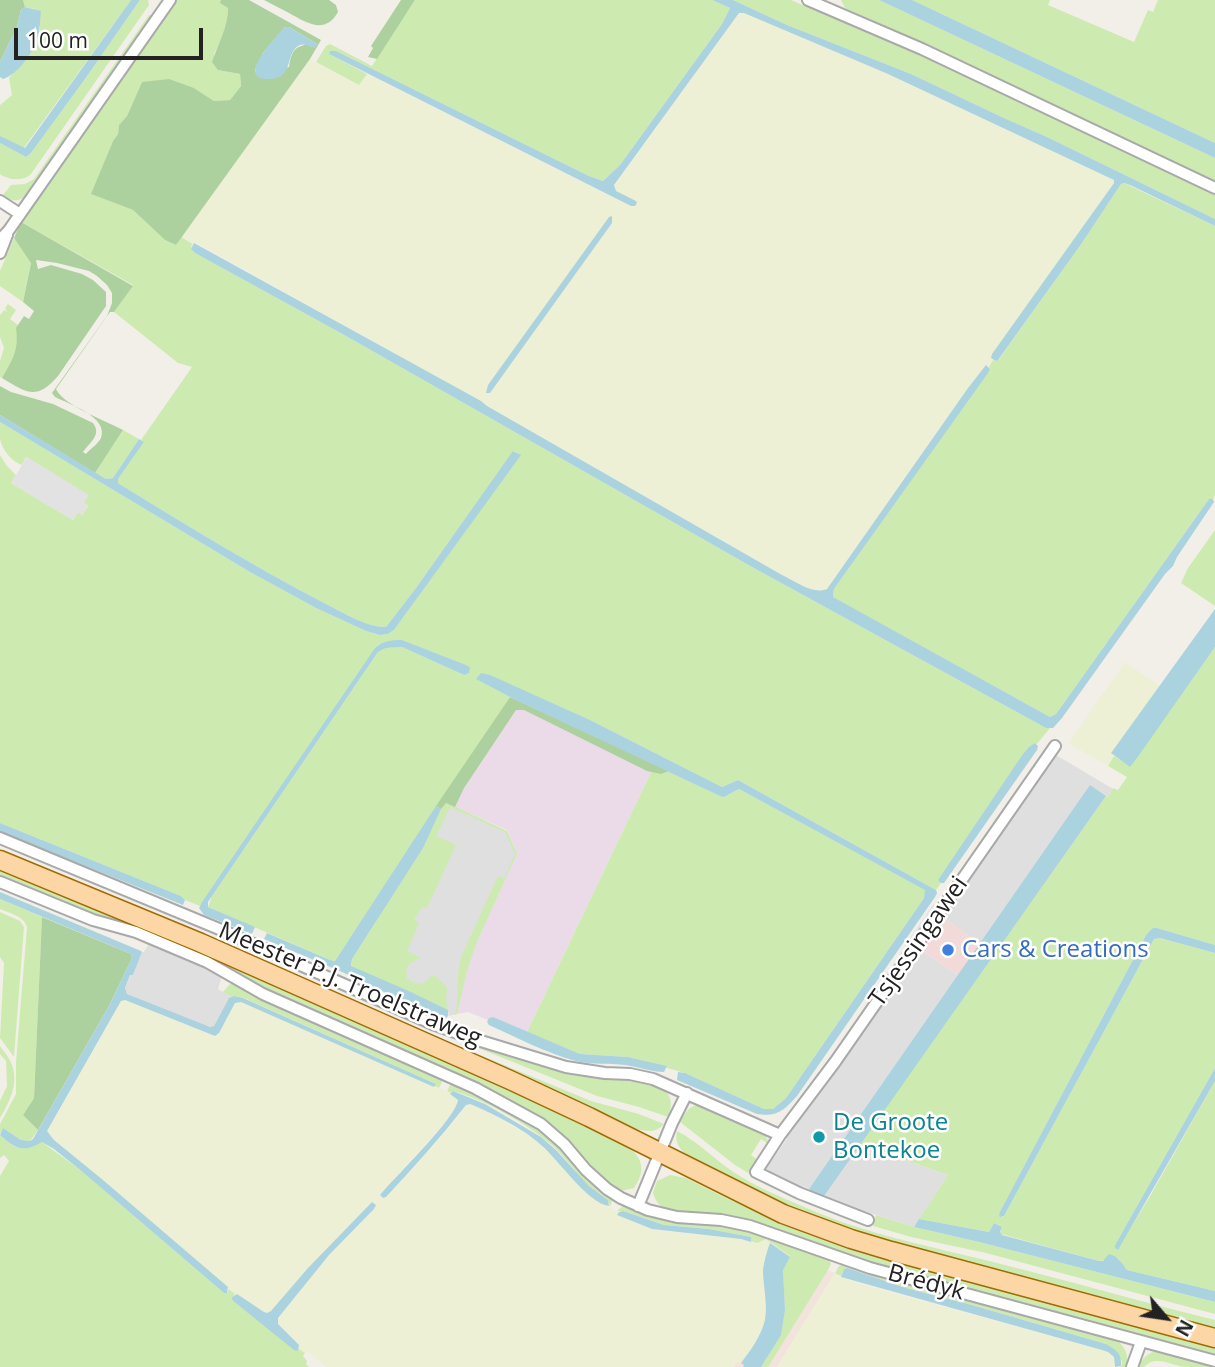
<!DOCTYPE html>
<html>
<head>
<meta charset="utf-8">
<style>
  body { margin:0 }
  #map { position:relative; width:1215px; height:1367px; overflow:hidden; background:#f2efe9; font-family:"Open Sans",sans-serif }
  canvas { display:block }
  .north { position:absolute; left:1131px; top:1283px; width:70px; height:70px; -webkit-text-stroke:5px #fff; paint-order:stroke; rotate:119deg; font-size:19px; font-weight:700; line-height:28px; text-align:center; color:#222 }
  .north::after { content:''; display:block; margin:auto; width:24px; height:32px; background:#222; clip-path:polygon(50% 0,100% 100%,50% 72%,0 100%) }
  .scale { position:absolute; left:14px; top:28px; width:189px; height:32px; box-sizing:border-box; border:4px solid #222; border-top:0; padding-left:9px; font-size:21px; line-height:24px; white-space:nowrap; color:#222; -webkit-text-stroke:5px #fff; paint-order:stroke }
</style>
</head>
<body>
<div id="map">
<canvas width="1215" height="1367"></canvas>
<div class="north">N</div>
<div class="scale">100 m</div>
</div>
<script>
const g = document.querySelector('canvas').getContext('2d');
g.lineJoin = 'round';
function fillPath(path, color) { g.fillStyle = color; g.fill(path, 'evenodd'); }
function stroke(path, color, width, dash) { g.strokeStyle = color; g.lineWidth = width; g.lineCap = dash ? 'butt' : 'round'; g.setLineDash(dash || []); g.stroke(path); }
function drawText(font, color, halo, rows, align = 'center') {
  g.font = font + ' "Open Sans",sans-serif'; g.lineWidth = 5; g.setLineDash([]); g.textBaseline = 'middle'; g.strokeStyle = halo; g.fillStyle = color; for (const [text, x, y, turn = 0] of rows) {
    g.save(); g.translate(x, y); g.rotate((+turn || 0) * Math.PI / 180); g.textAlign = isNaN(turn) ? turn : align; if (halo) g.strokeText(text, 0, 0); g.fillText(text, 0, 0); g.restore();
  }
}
fillPath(new Path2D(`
  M1056 755 1113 789 1108 797 1090 786 981 944 942 917Z
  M443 801 507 831 517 854 477 942 457 1014 448 1016 449 1013 351 967Z
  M150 942 205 966 220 976 221 979 218 989 232 997 227 1002 214 1026 210 1027 197 1023 127 994 125 988 131 974 133 975 142 952H144Z
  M920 949 959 976 809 1189 803 1186 800 1190 764 1172 787 1139 785 1136Z
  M860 1144 948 1175 914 1227 861 1210 859 1213 822 1199Z`), '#e0dfdf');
fillPath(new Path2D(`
  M942 917 981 944 959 976 920 949Z`), '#f2dad9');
fillPath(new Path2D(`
  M513 698 655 764 527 1032 493 1017 488 1020 468 1012 457 1014 467 971 477 942 517 854 507 830 443 801Z`), '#ebdbe8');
fillPath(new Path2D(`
  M766 1239 791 1257 835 1273 777 1367H734L757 1243Z`), '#f3e3dd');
fillPath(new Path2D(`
  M739 13H744L888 74 1052 150 1114 180V183L991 358 993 360 989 367 985 366 968 388 827 589 822 591 812 590 782 575 487 406 481 401 474 398 204 247 194 243 193 244 181 237 309 59 359 85 367 74 622 202 636 201 616 191 614 186Z
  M1125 662 1160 686 1111 753 1114 756 1108 766 1068 743Z
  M124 1000 215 1036 219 1033 235 1003 241 1002 451 1093 458 1100 457 1107 439 1129 380 1194 383 1198 386 1197 409 1173 450 1127 466 1105 470 1104 495 1116 533 1138 552 1155 574 1180 590 1195 606 1206 619 1212 618 1215 652 1229 672 1232 741 1239 750 1242 751 1241 757 1243 766 1239 770 1243 763 1272 766 1305 765 1320 760 1334 752 1349 741 1363 737 1362 734 1367H326L308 1352 305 1353 299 1349V1345L278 1324V1318L329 1255 374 1209 375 1203 372 1202 308 1268 274 1309 267 1313 264 1312 229 1289 103 1180 54 1140 47 1131 121 1001Z
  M835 1273 841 1276V1277L871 1287 1102 1350 1108 1352 1114 1357 1115 1367H777Z`), '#eef0d5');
fillPath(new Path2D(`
  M23 0H131L23 149 0 136V105L12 95 9 78C22 64 40 46 40 25 40 20 37 14 35 9L25 7Z
  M140 0H148L149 5 31 174C23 182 8 180 0 174V143L26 157 31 153 85 79Z
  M177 0H221V3L228 7C228 23 222 40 214 54L218 70 240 74 241 86 230 100 214 101 194 88 142 82 127 116 119 125 118 134 113 141 92 194 133 210 165 240 176 245 181 237 193 244 191 246 195 253 346 336 752 567 1046 728H1050L1037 744 1035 743 940 882 941 883 936 890 738 780 722 787 592 721 477 679 510 697 335 961 330 960 208 907 212 896 378 652 386 648 402 647 464 675 470 667 402 640 386 642 378 645 200 906 185 900 181 896 0 823V455L7 466 16 475 11 483 73 520 78 512 82 515 88 506 26 457 22 465C12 462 2 450 0 439 0 434 0 427 0 422L250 572 316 608 366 631 380 635 388 634 394 630 520 455 514 451 416 588 386 627C366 627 344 613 326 604 255 567 186 525 118 483V479L144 442 141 440 192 367 178 363 114 312 133 285 21 222Z
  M415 0H712L730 8 722 24 620 165 603 181 589 176 336 51H330L329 54 367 74 359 85 316 62 326 46 330 44 372 66Z
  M733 0H791L931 60 1215 195V219L1047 137 1004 118 911 74 787 25Z
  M841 0H879L1215 158V181L924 43 851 11 845 8Z
  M912 0H1050L1048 5 1134 42 1148 10 1153 12 1158 0H1215V143Z
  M149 15H151V17L24 197C16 203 10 200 3 195L11 185 25 184 34 179Z
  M1124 183 1215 226V495L1213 499H1209L1056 714 1050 717 837 600 833 597 834 589 990 369 989 367 993 360 996 361 999 359 1082 243 1121 184Z
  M14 238 31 262 23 302 0 286V271Z
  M8 304 16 310 10 319 18 325C16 332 19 337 18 344 17 355 8 368 2 378L0 377V361L4 348 0 337V315L4 310 7 312 5 308Z
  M123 430 139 439 113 478 106 479 95 473Z
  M1215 530V606L1181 583 1188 568Z
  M1215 647V945L1157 928 1146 935 999 1214 1002 1217 1004 1216 1154 939 1160 938 1215 953V1068L1115 1245 1117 1250 1149 1198 1215 1081V1291L1127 1270 1118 1258 1099 1261 1001 1234 1000 1233 1002 1227 994 1223 989 1232 919 1219 948 1175 860 1144 1106 796 1108 797 1113 788 1118 790 1127 777 1108 766 1114 756 1130 766Z
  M655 764 720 796 728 795 739 789 926 890 924 898 786 1098 773 1109H764L685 1073 667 1068 666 1066 628 1057 580 1054 527 1032Z
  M446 802 507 831 517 854 477 942 467 971 457 1014 455 1015C460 995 455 974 462 955L498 876 504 879 515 854 505 832 450 807 436 836 456 845 427 908 422 907 414 920 419 923 407 951 422 958C411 961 404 966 407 978L416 984 424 983 433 975C439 978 442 983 447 987L446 999 448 1010 411 992 351 967 352 959 423 848 441 809Z
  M0 867 217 957 557 1110 633 1151C645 1163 643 1175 634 1188L621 1191C595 1177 577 1153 557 1131L262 989 215 961 157 935 141 928 106 919 0 877Z
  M0 899 42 917 34 1098 23 1115 38 1130 30 1141 21 1140 3 1128 0 1134V1124L16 1094V1062L27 927C24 916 9 913 0 909Z
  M0 912 20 921 24 927 14 1057 0 1038 4 963 0 957Z
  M232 983 439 1077 442 1082 439 1088 435 1086 434 1083 255 1003C248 1000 240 995 232 997L223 992 229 985Z
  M461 1039C486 1047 510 1054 534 1062 550 1067 565 1073 582 1075 606 1079 633 1075 657 1085 671 1091 674 1104 668 1117L665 1116 639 1107 597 1096 461 1041Z
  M0 1046C4 1052 10 1058 12 1065 19 1084 9 1103 0 1118V1101L7 1086 6 1061 0 1054Z
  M480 1055 591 1101 639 1114 664 1124C655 1134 646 1131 635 1129L478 1058Z
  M453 1084 483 1097 538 1128 613 1198 610 1207C608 1196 596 1193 588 1185 577 1174 567 1160 556 1149 533 1127 484 1099 453 1091L451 1093 447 1091 450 1085Z
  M700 1105 764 1132 768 1141 767 1143 761 1139 751 1155 758 1160 748 1173 735 1165 680 1122C685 1113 689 1105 700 1105Z
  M677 1131C697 1141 713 1158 732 1171 756 1187 783 1198 809 1209 869 1235 930 1246 993 1262 1067 1280 1141 1302 1215 1320V1331L899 1246 823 1222 779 1203 690 1158C681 1150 674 1144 677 1131Z
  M0 1135C18 1152 20 1150 42 1142L79 1169 224 1293H227L229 1289 235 1294 232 1297V1300L298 1351 299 1349 305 1353 303 1356 307 1361 306 1364 309 1367H0V1176L9 1161 4 1155 0 1158Z
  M670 1175 686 1178 724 1197 771 1218 1215 1345V1356L873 1264 825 1249 669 1210C660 1207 655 1202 653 1192L657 1181Z
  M625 1204 742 1230 829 1260 831 1264 828 1270 768 1367H761L781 1335 785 1310 783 1270 790 1256 766 1239 757 1243 751 1241V1237L709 1229 664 1225 623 1211H617Z
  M876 1215 914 1227 979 1242 1215 1302V1314L986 1253 911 1237 873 1226Z
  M844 1264 1116 1340C1125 1346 1130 1357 1126 1367H1121L1122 1361 1106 1344 972 1305 906 1288 847 1268 844 1269 841 1276 835 1273 839 1266Z
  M1157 1351 1215 1365V1367C1206 1367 1196 1367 1186 1367 1171 1366 1156 1354 1144 1367H1136C1143 1360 1147 1352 1157 1351Z`), '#cdebb0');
fillPath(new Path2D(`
  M0 0H23L25 7 21 10 17 27 0 62Z
  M221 0H249L321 40 310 59 176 245 165 240 133 210 91 194 113 141 118 134 119 125 127 116 142 82 169 79 194 88 214 101 230 100 241 86 240 74 218 70 212 62C218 44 228 27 228 8L220 3ZM285 27H289L317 44C298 45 292 46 289 67L257 76 255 70 263 53Z
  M264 0H329L336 5 338 12C325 35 307 23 289 13 281 9 272 4 264 0Z
  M401 0H415L377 59 368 57 373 48 371 46Z
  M21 222 133 286 114 312H110L56 389C63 405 106 421 123 430L95 473 0 415V386L11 392 53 404 93 423C102 435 90 442 83 452L86 454C90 449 98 444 101 438 109 417 69 404 55 397L52 393 107 316 112 303V293L107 285 97 276 89 271 57 263 36 260 38 269 51 265 82 274 93 280 106 292V306L58 376C36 401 27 393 2 378 13 359 19 350 16 328L24 316 29 319 34 311 23 302 31 263 14 238Z
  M510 697 669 771 661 774 647 771 524 710H516L464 788 455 807 446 803 441 809 436 806Z
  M42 917 131 954 132 958 109 1006 38 1130 23 1115 34 1098Z`), '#add19e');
fillPath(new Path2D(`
  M27 457 89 495 84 503 88 506 82 515 78 513 73 520 11 483Z
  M933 904 940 907 890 978 887 973Z`), '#e2e2e2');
fillPath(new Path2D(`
  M131 0H140L85 79 31 153 26 157 0 143V136L25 148Z
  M712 0H733L787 25 911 74 1004 118 1047 137 1215 219V226L1130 185 1124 183 1121 184 1082 243 998 360 996 361 991 358 992 354 1114 183V180L888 74 744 13H739L614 185 616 191 636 201 637 203 635 206H631L329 54 330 51H336L589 176 603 181 620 165 722 24 730 8Z
  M879 0H912L1215 143V158Z
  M25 7 41 11C40 21 40 31 37 40 32 54 17 75 3 79L0 77V62L17 27 21 10Z
  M285 27H289L317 44 315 48C310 47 305 43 300 45 284 52 295 79 269 79 266 79 261 79 258 77 246 67 278 35 285 27Z
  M612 216V223L490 393H486L488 385 609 217Z
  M194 243 481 401 487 406 782 575C795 581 813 595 827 589L968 388 986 365 990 369 988 373 834 589 833 597 1050 717 1056 714 1209 499H1213L1214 502 1177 557 1173 566 1165 574 1062 718 1053 728H1046L752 567 346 336 195 253 191 249Z
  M0 415 106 479 113 478 139 439 144 442 118 479V483C186 525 255 567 326 604 344 613 366 627 386 627L416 588 513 451 521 455 394 630 388 634 380 635 366 631 316 608 250 572 0 422Z
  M1215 609V647L1137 758 1130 767 1111 753Z
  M402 640 466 665 470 667 469 673 464 675 402 647 386 648 378 652 208 902V907L255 927 252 934 204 915 199 908 202 902 375 648C382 641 391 640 402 640Z
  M481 673 490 675 592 721 722 787 738 780 936 890 937 893 935 897 797 1096C783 1111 778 1117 757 1114L677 1080 678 1072 685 1073 764 1109H773L786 1098 924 898 925 890 739 789 724 797 720 796 510 697 476 679Z
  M1035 743 1038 746 1037 750 944 883H941L938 880 1023 754 1029 747Z
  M1090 785 1106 796 822 1199 809 1189Z
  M436 806 441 809 423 848 352 959 351 966 411 992 448 1010V1016L445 1019H441L342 972 264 939 267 933 330 960 335 961Z
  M0 823 181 896 185 900 183 905 0 832Z
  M0 892 141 951 142 952 133 975H130L125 988 127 994 210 1027 214 1026 229 998 234 996 243 998 436 1084 434 1087 241 1002 235 1003 219 1033 215 1036 125 1000 121 1001 47 1131 54 1140 103 1180 228 1287 227 1293H224L79 1169 54 1149 42 1142C23 1153 15 1149 0 1135L3 1128 21 1140 30 1141 33 1139 109 1006 132 958 131 954 0 899Z
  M1153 928H1157L1215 945V953L1160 938 1154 939 1004 1216 1000 1217 999 1214 1002 1208 1146 935Z
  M493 1017 580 1054 628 1057 667 1066 664 1072C651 1072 639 1067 626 1065 609 1063 592 1065 576 1061 546 1053 518 1038 489 1025L487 1022 489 1018Z
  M1215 1068V1081L1118 1250 1115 1248V1245Z
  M453 1091 485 1104 541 1137 556 1150 589 1186 608 1200 609 1206C587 1203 559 1160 541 1145 524 1129 492 1113 470 1104L466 1105C441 1137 414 1167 386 1197L383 1198 380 1195C395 1177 456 1118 458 1100L450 1094Z
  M372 1202 376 1205 374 1209 329 1255 278 1318V1324L299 1345 298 1351 294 1350 232 1300V1297L237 1294 264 1312 267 1313 271 1311 308 1268Z
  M623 1211 664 1225 709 1229 751 1237V1242L741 1239 652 1229 617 1215 619 1212Z
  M919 1219 989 1232 994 1223 1002 1227 1000 1232 1002 1235 1099 1261H1103L1109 1254C1118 1256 1122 1263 1127 1270L1215 1291V1302L979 1242 914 1227Z
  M770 1243 790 1257 783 1270 785 1310 781 1335 761 1367H743L744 1365 741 1363C751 1350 761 1336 765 1320 768 1303 763 1286 763 1270 764 1261 767 1251 770 1243Z
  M847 1268 906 1288 972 1305 1106 1344C1116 1350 1122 1353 1121 1366L1115 1367 1114 1357 1108 1352 1102 1350 841 1277 844 1269Z`), '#aad3df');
const minor = new Path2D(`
  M808 0 922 49 1215 188
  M0 201 20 214
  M0 240 9 230 170 0
  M0 253 7 235
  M0 838 224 931 435 1025 471 1038 566 1067 605 1073 630 1074 653 1079 780 1135
  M0 882 93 920 136 932 207 962 263 994 475 1088 541 1124 564 1144 586 1170 607 1189 621 1198 648 1210 677 1217 721 1220 750 1226 870 1268 1215 1361
  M638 1206 672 1123 687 1093
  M868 1220 799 1193 756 1172 780 1135 835 1062 1055 746
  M1132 1367 1141 1342`);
const primary = new Path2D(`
  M0 860 201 943 510 1080 589 1117 783 1214 851 1239 891 1251 1215 1338`);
stroke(minor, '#a9a9a9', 14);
stroke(primary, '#a06b00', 21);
stroke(minor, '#fff', 10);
stroke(primary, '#fcd6a4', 18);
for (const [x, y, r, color] of [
  [948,950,7,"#3f7fe0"],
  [819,1137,7,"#0f9aa8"]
]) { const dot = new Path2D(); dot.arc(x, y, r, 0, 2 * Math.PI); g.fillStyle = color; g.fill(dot); stroke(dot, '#fff', 2.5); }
drawText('24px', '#222', '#fff', [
  ["Tsjessingawei",919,942,-55],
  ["Meester P.J. Troelstraweg",350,985,23],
  ["Brédyk",926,1283,15]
]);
drawText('24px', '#366cbe', '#fff', [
  ["Cars & Creations",962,950]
], 'left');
drawText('24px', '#0d838f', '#fff', [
  ["De Groote",833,1123],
  ["Bontekoe",833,1151]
], 'left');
</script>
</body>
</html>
